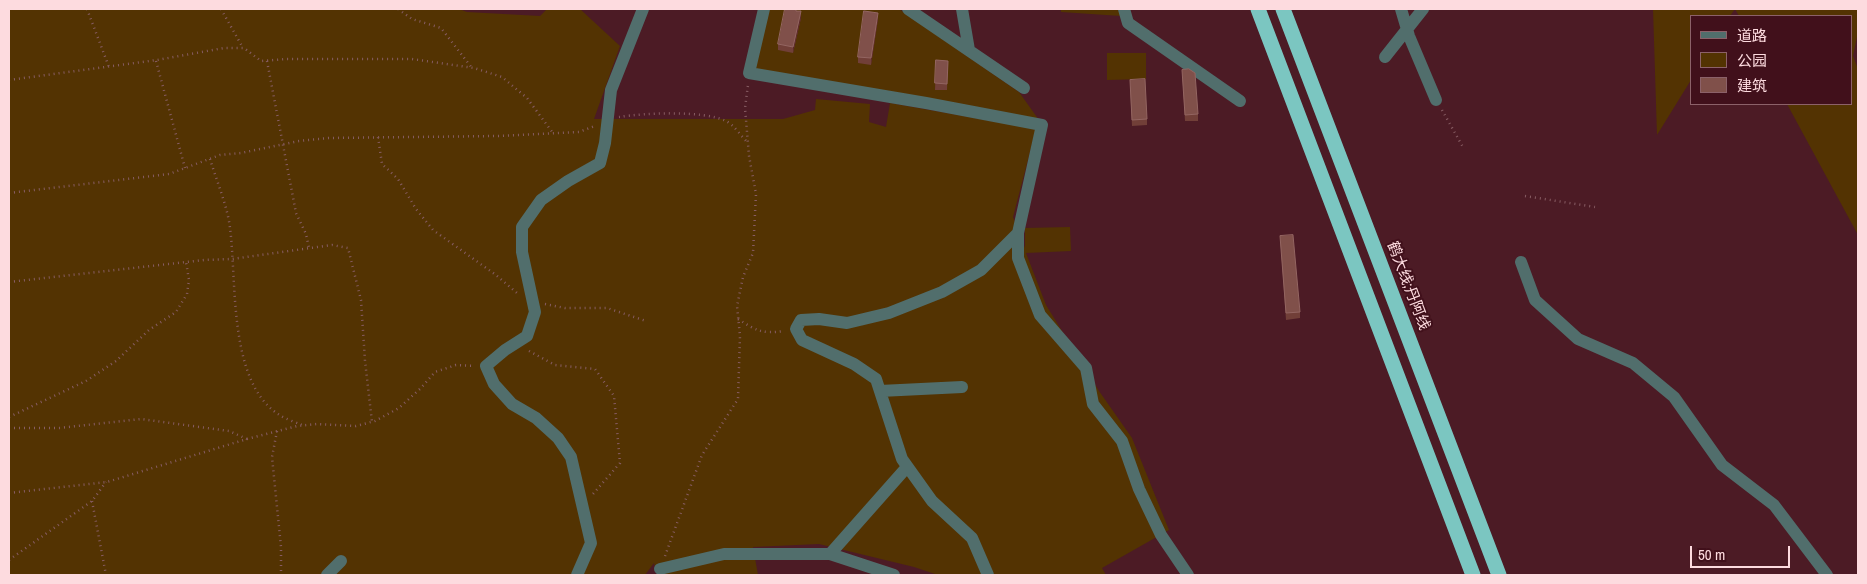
<!DOCTYPE html>
<html>
<head>
<meta charset="utf-8">
<style>
  body { margin:0 }
  #map { position:relative; width:1867px; height:584px; overflow:hidden; background:#4c1b25; font-family:"Archivo Narrow","Noto Sans SC",sans-serif }
  canvas { display:block }
  .frame { position:absolute; inset:0; border:10px solid #fddbdf; pointer-events:none }
  .legend { position:absolute; left:1690px; top:15px; width:162px; height:90px; box-sizing:border-box; background:#41101b; border:1px solid #8c6169; margin:0; padding:6px 9px; list-style:none; font-size:15px; color:#fddbdf }
  .legend li { display:flex; align-items:center; gap:10px; height:25px }
  .legend b { width:25px; border:1px solid #8c6169 }
  .scale { position:absolute; left:1690px; top:546px; width:100px; height:22px; box-sizing:border-box; border:2px solid #fddbdf; border-top:0; padding-left:6px; font-size:15px; line-height:18px; white-space:nowrap; color:#fddbdf; -webkit-text-stroke:4px #41101b; paint-order:stroke }
</style>
</head>
<body>
<div id="map">
<canvas width="1867" height="584"></canvas>
<div class="frame"></div>
<ul class="legend">
<li><b style="height:6px;background:#516e6c"></b>道路</li>
<li><b style="height:14px;background:#533302"></b>公园</li>
<li><b style="height:14px;background:#80504a"></b>建筑</li>
</ul>
<div class="scale">50 m</div>
</div>
<script>
const g = document.querySelector('canvas').getContext('2d');
g.lineJoin = 'round';
function fillPath(path, color) { g.fillStyle = color; g.fill(path, 'evenodd'); }
function stroke(path, color, width, dash) { g.strokeStyle = color; g.lineWidth = width; g.lineCap = dash ? 'butt' : 'round'; g.setLineDash(dash || []); g.stroke(path); }
function drawText(font, color, halo, rows, align = 'center') {
  g.font = font + ' "Archivo Narrow","Noto Sans SC",sans-serif'; g.lineWidth = 4; g.setLineDash([]); g.textBaseline = 'middle'; g.strokeStyle = halo; g.fillStyle = color; for (const [text, x, y, turn = 0] of rows) {
    g.save(); g.translate(x, y); g.rotate((+turn || 0) * Math.PI / 180); g.textAlign = isNaN(turn) ? turn : align; if (halo) g.strokeText(text, 0, 0); g.fillText(text, 0, 0); g.restore();
  }
}
fillPath(new Path2D(`
  M9 9H459L467 12 540 16 547 9H580L620 46 594 119H783L815 110 816 99 870 104 869 122 886 127 890 103 1036 129 1013 217 1025 248V228L1070 227 1071 251 1026 253 1046 305 1099 391 1132 438 1169 530 1102 568 1106 575H938L914 567 819 544 753 547 758 575H657L654 563 645 575H9Z
  M768 9H899L1019 92 1039 120 754 69Z
  M1061 9H1121V16L1061 12Z
  M1653 9H1858V32L1853 56 1858 69V235L1787 104H1851V16H1739L1735 9 1730 16H1691V80L1657 135Z
  M1107 53H1146V79L1107 80Z`), '#533302');
stroke(new Path2D(`
  M87 9 109 67
  M221 9 243 48
  M398 9 412 19 441 28 472 68
  M156 61 185 168
  M267 61 296 213 306 234 309 248
  M9 80 157 60 224 48H244L261 61 287 59H412L474 68 502 77 527 98 553 133
  M1442 110 1464 149
  M619 117C645 113 703 110 726 121 734 125 741 136 748 143
  M378 137 382 164 398 179 416 209 433 230 496 275 517 293
  M210 159C216 179 228 208 230 228 237 281 228 381 278 414 285 419 295 422 302 425
  M9 193 169 174 220 155 241 153 299 141 328 138 498 136 579 132 595 126
  M1525 196 1595 207
  M9 282 204 260 232 259 332 245 348 248 361 300 365 361 372 422
  M545 304 565 308H607L646 321
  M738 319C757 331 762 334 784 331
  M529 351 555 365 595 369 614 396 620 463 593 494
  M9 417 86 381 116 361 149 330 176 312 187 294 189 280 186 262
  M9 428H59L141 419 229 431 247 439
  M277 431 272 457 281 547V575
  M9 493 107 482 247 439 297 426 317 424 356 426 375 421 399 408 421 388 435 372 456 365 474 366
  M92 501 106 575
  M665 556 702 455 738 399 740 336 737 306 743 277 753 253 756 194 749 156 745 108 748 85
  M9 560 92 501 106 482`), '#875c63', 2.5, [1, 4]);
stroke(new Path2D(`
  M764 9 749 73 926 103 1042 125 1018 233V258L1040 315 1086 368 1093 404 1122 441 1139 489 1161 535 1188 575
  M908 9 1024 88
  M962 9 969 50
  M1124 9 1128 23 1240 101
  M1401 9 1409 36 1436 100
  M1385 57 1423 9
  M1521 262 1535 300 1578 339 1633 363 1674 397 1722 465 1774 505 1827 575
  M880 391 962 387
  M830 554 907 467
  M660 569 724 554H830L894 575
  M327 575 341 561
  M577 575 591 543 571 457 558 438 536 418 512 404 494 384 486 366 505 350 527 336 535 312 522 252V227L541 200 568 181 600 163 605 143 611 90 643 9
  M988 575 972 538 932 501 902 459 876 379 854 364 802 340 796 329 801 320 819 319 847 323 889 313 942 292 981 270 1018 233`), '#516e6c', 12);
stroke(new Path2D(`
  M1258 9 1473 575
  M1283 9 1499 575`), '#7bc6c1', 15);
fillPath(new Path2D(`
  M798 9 797 11 801 18 793 53 778 50V44Z
  M878 19 871 65 858 63V57Z
  M936 60 948 61 947 90H935Z
  M1182 70 1198 114V121H1185Z
  M1130 86 1147 119V125L1132 126Z
  M1280 236 1300 312V318L1286 320Z`), '#713f38');
fillPath(new Path2D(`
  M801 11V18L793 53V47Z
  M878 13V19L871 65V58Z`), '#5c2929');
const building = new Path2D(`
  M785 9H796V11H801L793 47 778 44Z
  M864 11 878 13 871 58 858 57Z
  M936 60 948 61 947 84 935 83Z
  M1189 69 1195 73 1198 114 1185 115 1182 70Z
  M1145 79 1147 119 1132 120 1130 80Z
  M1293 235 1300 312 1286 313 1280 236Z`);
fillPath(building, '#80504a');
stroke(building, '#936561', 1);
drawText('15px', '#fddbdf', '#41101b', [
  ["鹤大线;丹阿线",1408,286,69]
]);
</script>
</body>
</html>
